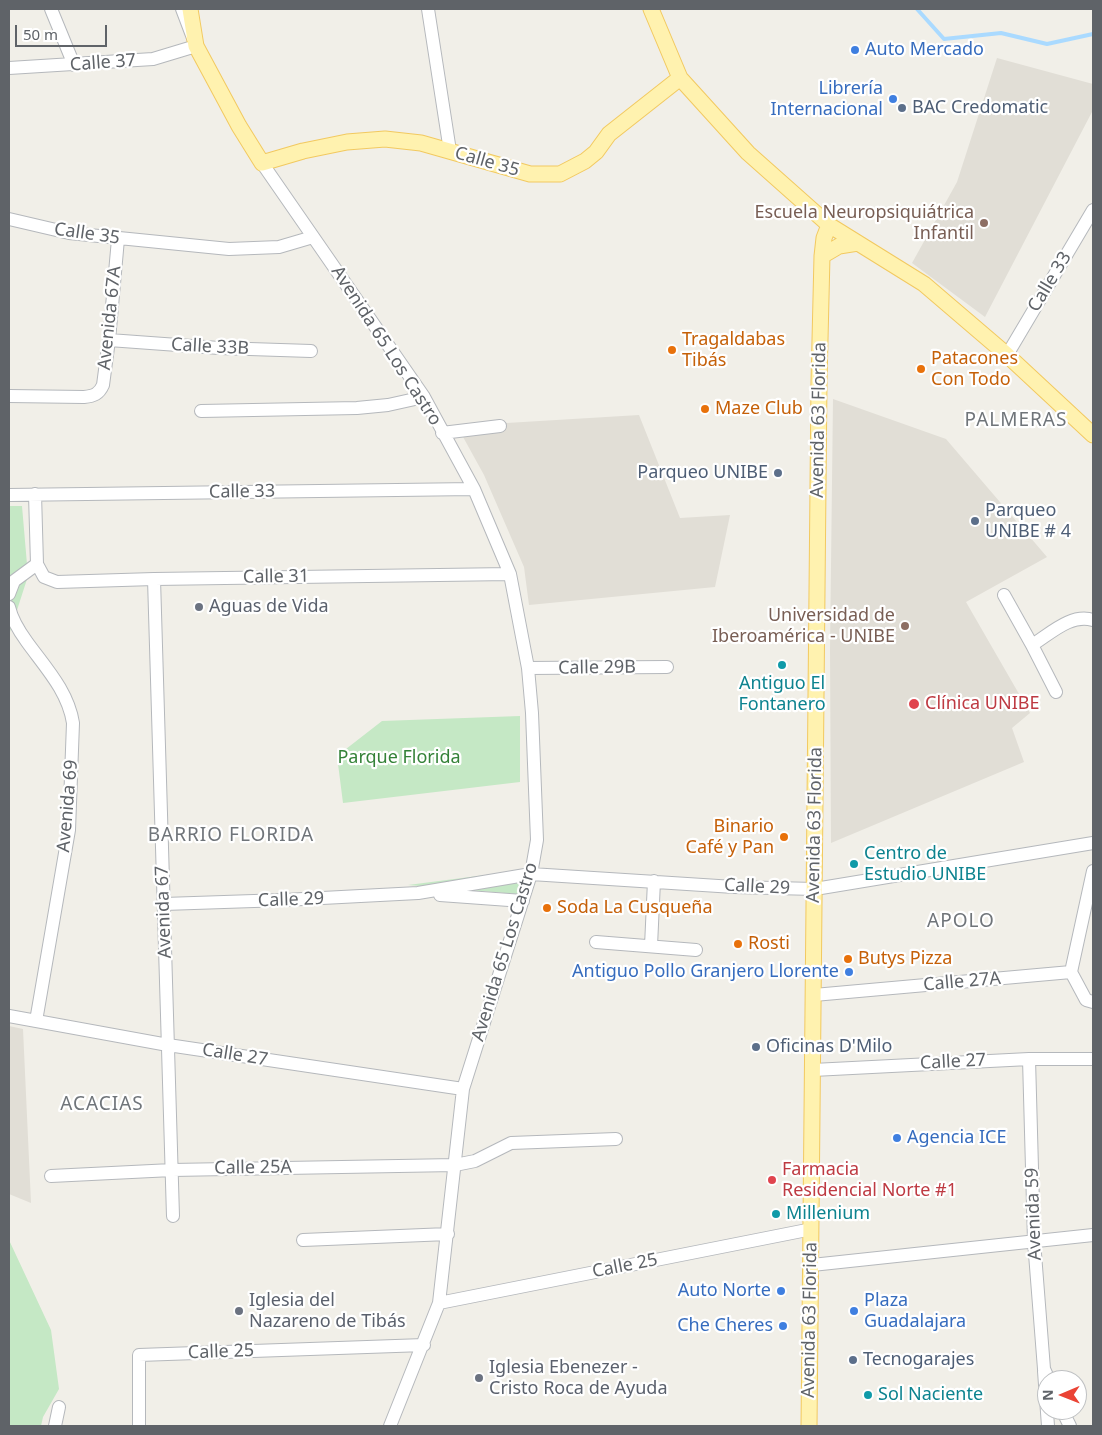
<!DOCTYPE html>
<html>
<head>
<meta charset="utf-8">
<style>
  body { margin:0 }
  #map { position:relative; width:1102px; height:1435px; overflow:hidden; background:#f1efe8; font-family:"Noto Sans",sans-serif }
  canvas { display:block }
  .frame { position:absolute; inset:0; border:10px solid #5f6368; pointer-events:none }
  .north { position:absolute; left:1037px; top:1370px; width:50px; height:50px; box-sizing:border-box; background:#fff; border:1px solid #bfc1c3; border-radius:50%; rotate:269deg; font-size:14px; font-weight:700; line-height:20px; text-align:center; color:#5f6368 }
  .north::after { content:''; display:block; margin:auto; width:18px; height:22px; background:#ea4335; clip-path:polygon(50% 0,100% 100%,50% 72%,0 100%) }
  .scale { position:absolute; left:15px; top:25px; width:92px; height:22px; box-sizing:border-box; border:2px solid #5f6368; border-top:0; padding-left:6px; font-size:15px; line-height:18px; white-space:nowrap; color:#5f6368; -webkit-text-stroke:4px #fff; paint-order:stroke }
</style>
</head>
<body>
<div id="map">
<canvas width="1102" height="1435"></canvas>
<div class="frame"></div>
<div class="north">N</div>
<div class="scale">50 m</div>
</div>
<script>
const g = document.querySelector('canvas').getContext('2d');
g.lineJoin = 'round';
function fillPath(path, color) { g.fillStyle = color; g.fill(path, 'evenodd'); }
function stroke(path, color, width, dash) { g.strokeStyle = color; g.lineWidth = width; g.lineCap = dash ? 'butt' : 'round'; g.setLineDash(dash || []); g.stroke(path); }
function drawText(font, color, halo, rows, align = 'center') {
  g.font = font + ' "Noto Sans",sans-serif'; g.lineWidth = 4.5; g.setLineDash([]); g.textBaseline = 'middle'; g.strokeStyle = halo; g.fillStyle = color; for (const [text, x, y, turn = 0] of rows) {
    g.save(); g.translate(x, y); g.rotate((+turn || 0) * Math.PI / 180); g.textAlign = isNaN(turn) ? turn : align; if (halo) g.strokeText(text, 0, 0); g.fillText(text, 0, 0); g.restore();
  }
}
fillPath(new Path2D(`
  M997 58 1093 84V110L985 317 912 263 957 182Z
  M833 399 946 439 1047 557 966 602 1030 713 1012 728 1024 762 831 843 830 649Z
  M639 415 680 518 730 515 715 587 529 605 524 567 484 475 457 426Z
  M9 1026 23 1029 31 1203 9 1194Z`), '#e1ded6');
fillPath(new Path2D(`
  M9 506H22L28 576 9 635Z
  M520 716V782L343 803 337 756 382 721Z
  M524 870 517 894 408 885Z
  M9 1240 51 1330 59 1389 43 1417 41 1426H9Z`), '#c5e8c5');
stroke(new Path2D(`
  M917 9 944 39 1001 33 1047 44 1093 34`), '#aadaff', 4);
const minor = new Path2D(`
  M51 9 74 65
  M428 9 450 151
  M9 68 153 59 196 46 182 9
  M262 163 424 397 474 489 510 574 528 668 532 713 537 840 531 874 463 1089 439 1303 390 1426
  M9 219 69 233 229 249 279 247 313 237
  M109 340 219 348 311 351
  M1007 355 1093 210
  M9 396 84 397C94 396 99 394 103 385L109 340 118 239
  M201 411 357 408 388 405 424 397
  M442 433 500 426
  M35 494 37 564 44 577 57 582 154 579 510 574
  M9 495 474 489
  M154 579 173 1216
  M9 594 14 581 37 564
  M1004 595 1032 645 1056 692
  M9 607C12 620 19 631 27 642 45 667 68 691 73 723L69 830 36 1021
  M1032 645C1050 634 1071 613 1093 620
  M528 668 667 667
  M440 895 523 901
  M164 904 284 900 418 893 531 874 734 887 815 889 1093 843
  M596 942 696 950
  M651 946 654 881
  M1071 972 1093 871
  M1071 972 1086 1000 1093 1002
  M814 995 1071 972
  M9 1016 168 1045 463 1089
  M1029 1059 1034 1241 1044 1369 1049 1380
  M813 1070 1029 1059H1093
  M51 1176 172 1170 455 1165 475 1161 511 1143 616 1139
  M303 1240 448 1234
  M812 1265 1093 1235
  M439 1303 812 1229
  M1044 1371 1048 1426
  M1062 1410 1070 1426
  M55 1426 59 1407
  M139 1426V1355L424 1345`);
const major = new Path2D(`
  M190 9 196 46 239 126 262 163 303 151 347 142 385 139 421 143 530 174H560L585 161 596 152 609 134 680 78
  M651 9 680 78 748 153 829 225 924 284 1007 355 1093 435
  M822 256 839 246 858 243
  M809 1426 819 382 822 256 824 238 829 225`);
stroke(minor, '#b5b8bc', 14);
stroke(major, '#f2c960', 17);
stroke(minor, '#fff', 12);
stroke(major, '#fff2af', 15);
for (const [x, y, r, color] of [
  [855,50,5,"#3f7fe0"],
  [893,99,5,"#3f7fe0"],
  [902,108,5,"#5c6f8a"],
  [984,223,5,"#8d6e63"],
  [672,350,5,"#e8710a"],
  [921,369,5,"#e8710a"],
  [705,409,5,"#e8710a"],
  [778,473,5,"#5c6f8a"],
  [975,521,5,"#5c6f8a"],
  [199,607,5,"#6b7280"],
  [905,626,5,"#8d6e63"],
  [782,665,5,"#0f9aa8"],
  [914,704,6,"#e0444e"],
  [784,837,5,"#e8710a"],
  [854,864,5,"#0f9aa8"],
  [547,908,5,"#e8710a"],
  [738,944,5,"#e8710a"],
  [848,959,5,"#e8710a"],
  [849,972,5,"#3f7fe0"],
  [756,1047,5,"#5c6f8a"],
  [897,1138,5,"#3f7fe0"],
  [772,1180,5,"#e0444e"],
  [776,1214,5,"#0f9aa8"],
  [781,1291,5,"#3f7fe0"],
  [239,1311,5,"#6b7280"],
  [854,1311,5,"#3f7fe0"],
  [783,1326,5,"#3f7fe0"],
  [853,1360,5,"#5c6f8a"],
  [479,1378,5,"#6b7280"],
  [868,1395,5,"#0f9aa8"]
]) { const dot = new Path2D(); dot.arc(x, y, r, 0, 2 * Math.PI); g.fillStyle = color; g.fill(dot); stroke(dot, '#fff', 2); }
drawText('18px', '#366cbe', '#fff', [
  ["Auto Mercado",865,50,"left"],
  ["Librería",883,89],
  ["Internacional",883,110],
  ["Antiguo Pollo Granjero Llorente",839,972],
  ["Agencia ICE",907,1138,"left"],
  ["Auto Norte",771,1291],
  ["Plaza",864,1301,"left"],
  ["Guadalajara",864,1322,"left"],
  ["Che Cheres",773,1326]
], 'right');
drawText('18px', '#5f6368', '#fff', [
  ["Calle 37",103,63,-4],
  ["Calle 35",487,162,16],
  ["Calle 35",87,234,8],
  ["Calle 33",1050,282,-59],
  ["Avenida 67A",110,318,-84],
  ["Avenida 65 Los Castro",386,346,57],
  ["Calle 33B",210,347,3],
  ["Avenida 63 Florida",819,420,-89],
  ["Calle 33",242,492,-1],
  ["Calle 31",276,577,-1],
  ["Calle 29B",597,668,-1],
  ["Avenida 69",68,806,-85],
  ["Avenida 63 Florida",815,825,-89],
  ["Calle 29",757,887,3],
  ["Calle 29",291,900,-2],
  ["Avenida 67",164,912,-92],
  ["Avenida 65 Los Castro",505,952,-73],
  ["Calle 27A",962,982,-5],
  ["Calle 27",235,1055,9],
  ["Calle 27",953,1062,-3],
  ["Calle 25A",253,1168,-1],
  ["Avenida 59",1034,1214,-92],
  ["Calle 25",625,1266,-11],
  ["Avenida 63 Florida",810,1320,-89],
  ["Calle 25",221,1352,-2]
]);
drawText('18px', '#4e5e75', '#fff', [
  ["BAC Credomatic",912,108],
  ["Parqueo UNIBE",768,473,"right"],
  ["Parqueo",985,511],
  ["UNIBE # 4",985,532],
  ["Oficinas D'Milo",766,1047],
  ["Tecnogarajes",863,1360]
], 'left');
drawText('18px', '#785e54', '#fff', [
  ["Escuela Neuropsiquiátrica",974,213],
  ["Infantil",974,234],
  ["Universidad de",895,616],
  ["Iberoamérica - UNIBE",895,637]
], 'right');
drawText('18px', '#c56008', '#fff', [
  ["Tragaldabas",682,340],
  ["Tibás",682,361],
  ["Patacones",931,359],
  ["Con Todo",931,380],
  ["Maze Club",715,409],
  ["Binario",774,827,"right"],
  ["Café y Pan",774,848,"right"],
  ["Soda La Cusqueña",557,908],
  ["Rosti",748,944],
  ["Butys Pizza",858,959]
], 'left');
drawText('18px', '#5b616d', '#fff', [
  ["Aguas de Vida",209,607],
  ["Iglesia del",249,1301],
  ["Nazareno de Tibás",249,1322],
  ["Iglesia Ebenezer -",489,1368],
  ["Cristo Roca de Ayuda",489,1389]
], 'left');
drawText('18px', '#0d838f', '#fff', [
  ["Antiguo El",782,684,"center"],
  ["Fontanero",782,705,"center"],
  ["Centro de",864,854],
  ["Estudio UNIBE",864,875],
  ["Millenium",786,1214],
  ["Sol Naciente",878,1395]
], 'left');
drawText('18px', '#be3a42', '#fff', [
  ["Clínica UNIBE",925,704],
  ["Farmacia",782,1170],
  ["Residencial Norte #1",782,1191]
], 'left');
drawText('18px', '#348238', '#fff', [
  ["Parque Florida",399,758]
]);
g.letterSpacing = '1px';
drawText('19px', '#70757a', '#fff', [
  ["PALMERAS",1016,421],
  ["BARRIO FLORIDA",231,836],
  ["APOLO",961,922],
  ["ACACIAS",102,1105]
]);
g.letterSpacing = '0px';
</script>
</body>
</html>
